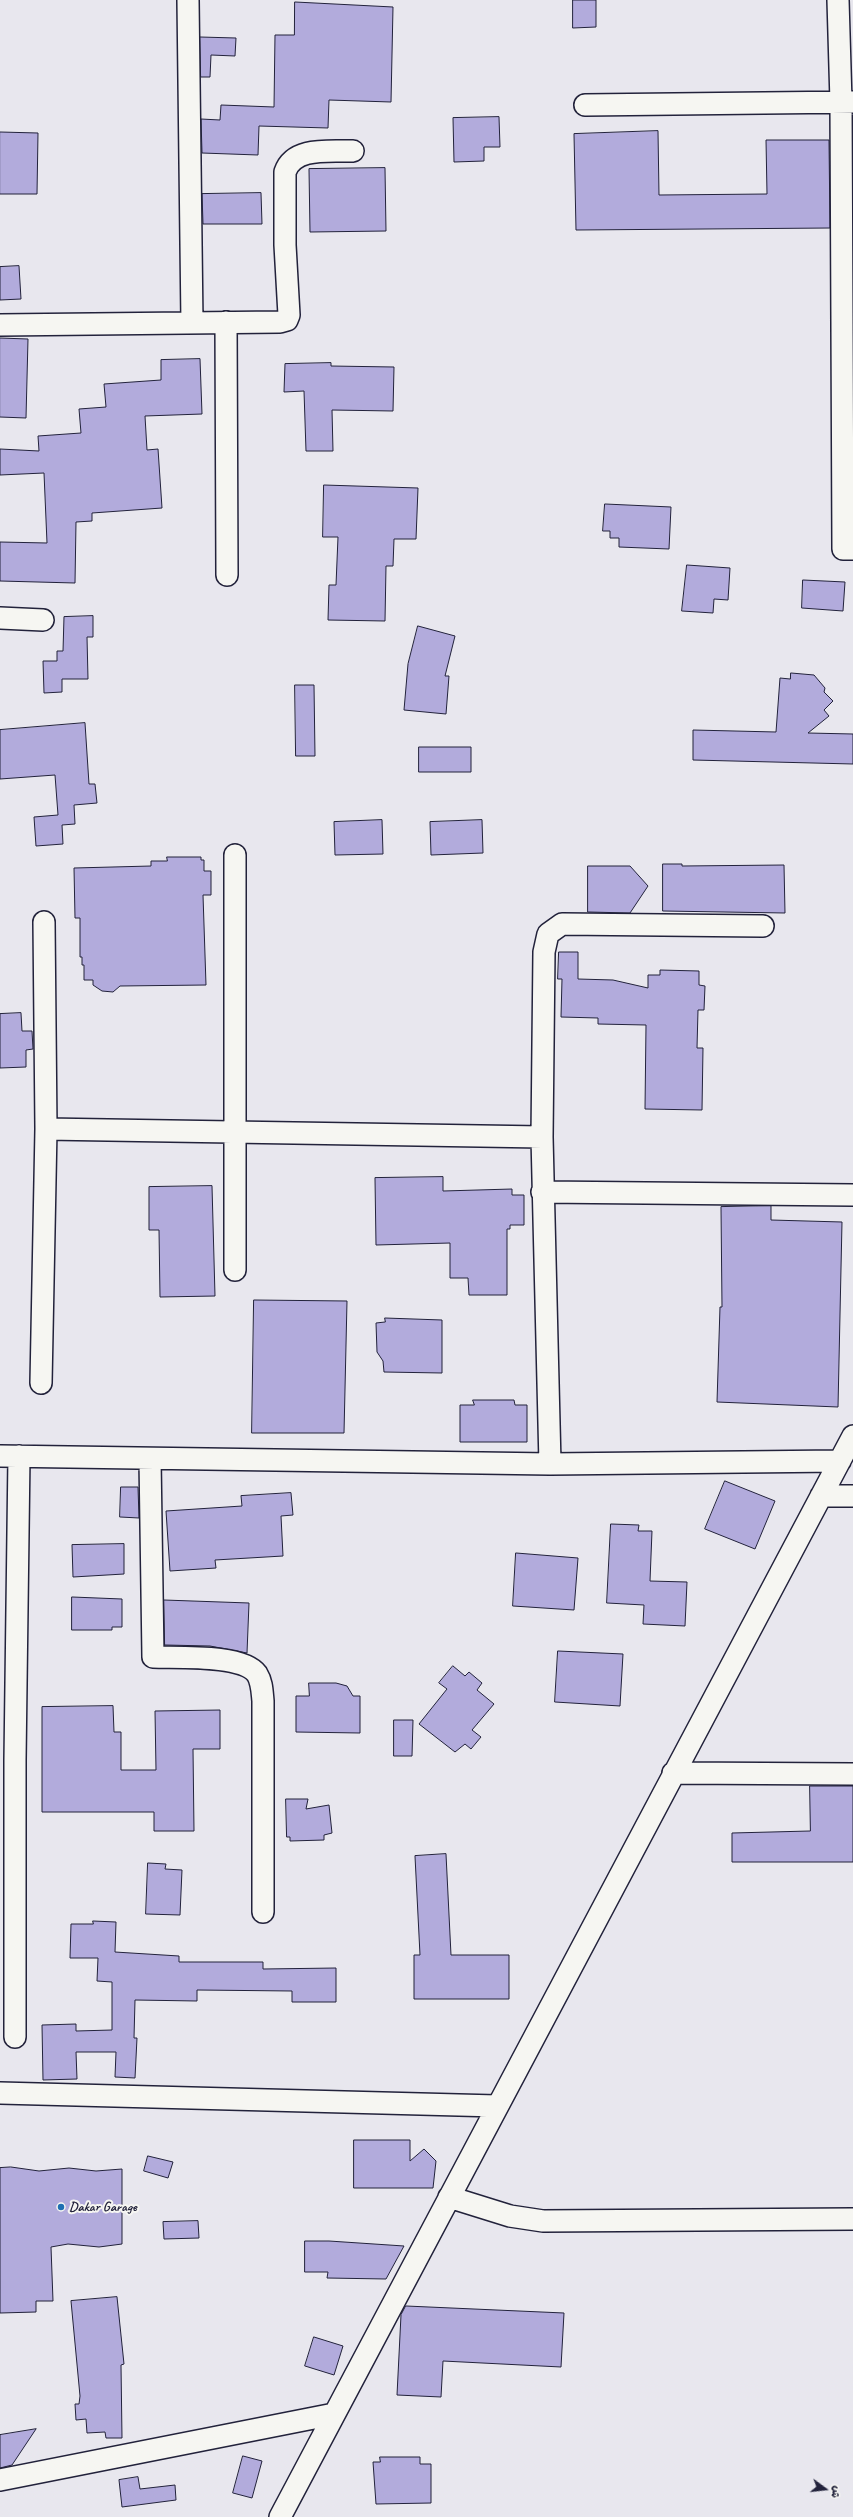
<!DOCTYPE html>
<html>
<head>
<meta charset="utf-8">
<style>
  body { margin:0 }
  #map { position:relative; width:853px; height:2517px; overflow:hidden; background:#e8e7ee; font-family:Caveat,"Playpen Sans Arabic",sans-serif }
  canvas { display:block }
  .north { position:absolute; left:805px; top:2469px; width:40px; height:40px; -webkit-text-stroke:3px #f6f6f2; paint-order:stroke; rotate:105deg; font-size:11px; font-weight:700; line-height:16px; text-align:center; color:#22223b }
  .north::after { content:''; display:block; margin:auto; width:14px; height:18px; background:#22223b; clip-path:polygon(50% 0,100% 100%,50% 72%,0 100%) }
</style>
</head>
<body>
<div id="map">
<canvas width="853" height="2517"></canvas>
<div class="north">ش</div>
</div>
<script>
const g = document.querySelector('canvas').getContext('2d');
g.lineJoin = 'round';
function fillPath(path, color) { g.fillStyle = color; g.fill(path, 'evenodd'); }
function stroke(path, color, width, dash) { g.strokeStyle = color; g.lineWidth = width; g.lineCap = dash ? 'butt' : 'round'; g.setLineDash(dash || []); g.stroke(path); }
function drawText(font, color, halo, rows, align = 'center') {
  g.font = font + ' Caveat,sans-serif'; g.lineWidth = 4; g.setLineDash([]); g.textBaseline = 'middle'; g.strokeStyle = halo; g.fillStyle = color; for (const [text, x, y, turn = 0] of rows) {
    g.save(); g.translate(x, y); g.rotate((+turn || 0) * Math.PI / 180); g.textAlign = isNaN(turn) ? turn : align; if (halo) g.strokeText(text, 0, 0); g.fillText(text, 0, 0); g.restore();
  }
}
const building = new Path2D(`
  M573 0H596V27L573 28Z
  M295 2 393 7 391 102 329 100 328 128 259 126 258 155 202 153 201 119 220 120 221 105 274 107 275 35H294Z
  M200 37 236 38 235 56 211 55 210 77H201Z
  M499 117 500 147H484V161L454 162 453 118Z
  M658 131 659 195 767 194 766 140H829L830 228 576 230 574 134Z
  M0 132 38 133 37 194H0Z
  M385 168 386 231 310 232 309 169Z
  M261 193 262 224H203L202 194Z
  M19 266 21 299 0 300V267Z
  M0 338 28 339 26 418 0 417Z
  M200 359 202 414 145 416 147 450 158 449 162 508 92 513V521L76 522 75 583 0 581V542L47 543 44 473 0 475V449L39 451 38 436 81 433 79 409 106 407 104 384 161 380V360Z
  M331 363V366L394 367 393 411 332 410 333 451H306L304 391 284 392 285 364Z
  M324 485 418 488 416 539H394L393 566H386L385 621 328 620 329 585H336L338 537H323Z
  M605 504 671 507 669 549 619 547V538H610V531H603Z
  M687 565 730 568 728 600 714 599 713 613 682 611Z
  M803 580 845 582 843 611 802 608Z
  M93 616V637H87L88 679H62V692L44 693 43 661H57V651H63L64 617Z
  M418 626 455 636 445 676H449L446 714 404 710 408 664Z
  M791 673 814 675 825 688 824 692 833 701 824 710 829 716 808 733 853 734V764L693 760V730L776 732 780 678 790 679Z
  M295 685H314L315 756H296Z
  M85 723 89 784H95L97 803 74 805 75 824 62 825 63 844 36 846 34 817 58 815 55 775 0 779V730Z
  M419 747H471V772H419Z
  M382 820 383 854 335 855 334 822Z
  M482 820 483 853 431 855 430 822Z
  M167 857H201V860H204V871H211V895H203L206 985 120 986 113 992 102 991 93 985V980H84V965H82V957H80V918H75L74 868 151 866V861H167Z
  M663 864H682V866L784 865 785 913 663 911Z
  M588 866H630L648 886 630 913 588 912Z
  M559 952H578V979L613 980 648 988V975H660V970L699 971V985L705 986 704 1010H698L697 1048H703L702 1110 645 1109 646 1025 598 1024V1018L561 1017 562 979H558Z
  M21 1013 22 1031H32L33 1049 26 1050V1067L0 1068V1014Z
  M443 1177V1191L512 1189V1195H524V1225H510V1229H507V1295H469L468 1278H450V1243L376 1245 375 1178Z
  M212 1186 215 1296 160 1297 159 1230H149V1187Z
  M771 1206V1220L842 1222 838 1407 717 1402 720 1307H722L721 1207Z
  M254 1300 347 1301 344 1433H252Z
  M385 1318 442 1320V1373L384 1372 383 1361 377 1352 376 1323 385 1322Z
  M473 1400H514L515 1405H527V1442H460V1405H474Z
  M725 1481 775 1501 755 1549 705 1529Z
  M121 1487H138L139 1518 120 1517Z
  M291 1493 293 1515 281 1516 283 1556 215 1560 216 1568 170 1571 166 1511 242 1506 241 1496Z
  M611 1524 639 1525 638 1531H652L650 1581 687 1582 685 1626 643 1624 644 1605 607 1603Z
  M124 1544V1574L73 1577 72 1545Z
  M516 1553 578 1558 574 1610 513 1606Z
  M72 1597 122 1599V1627H112V1630H72Z
  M164 1600 249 1603 247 1653 210 1646 165 1645Z
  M558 1651 623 1654 620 1706 555 1702Z
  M453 1666 465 1676 469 1672 482 1683 477 1690 494 1704 472 1730 481 1737 471 1749 465 1744 455 1752 419 1724 447 1689 439 1683Z
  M309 1683H336L347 1686 353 1696H360V1733L296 1732V1696H309Z
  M113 1706 114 1732H121V1770H156L155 1711 220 1710V1749H193L194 1831H154V1812H42V1707Z
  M394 1720H413L412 1756H394Z
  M810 1786H853V1862H732V1833L810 1831Z
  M286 1799H308L306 1809 329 1805 332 1833 324 1835V1840L290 1841V1837H287Z
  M446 1854 451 1955H509V1999H414V1955H420L415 1856Z
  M148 1863 166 1864 165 1869 182 1870 180 1915 146 1914Z
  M93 1921 116 1922 115 1952 179 1956V1962H263V1969L336 1968V2002H292V1991L197 1990V2001L135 2000 134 2038H137L135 2078 115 2077 116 2052H76L77 2079 43 2080 42 2025 76 2024V2031L112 2030V1982L97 1981 98 1958H70L71 1924H93Z
  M354 2140H410V2161L424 2149 436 2161 433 2188H354Z
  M148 2156 173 2162 168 2178 144 2171Z
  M11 2167 39 2171 69 2168 96 2171 122 2169V2244L99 2247 68 2244 51 2247 53 2301H36V2312L0 2313V2168Z
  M198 2221 199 2238 164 2239 163 2222Z
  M305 2241H329L404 2246 386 2279 327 2278 328 2272H305Z
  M117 2297 124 2364 121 2365 122 2438H106L105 2432 87 2433 86 2419 76 2420 75 2404H79L80 2396 71 2301Z
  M406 2306 564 2313 561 2367 443 2361 441 2397 397 2395 401 2315Z
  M314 2337 343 2346 334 2375 305 2366Z
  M36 2429 12 2465 0 2468V2435Z
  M243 2456 262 2461 252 2498 233 2493Z
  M380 2457H420V2464H431V2503L376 2504 373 2462H380Z
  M138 2477 140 2489 175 2485 176 2500 122 2507 119 2480Z`);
fillPath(building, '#b2abdc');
stroke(building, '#22223b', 1);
const street = new Path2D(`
  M188 0 192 323
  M838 0 841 102 843 549H853
  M585 105 853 102
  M226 322 227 575
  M0 325 280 322 287 320 289 315 285 245V172C294 146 330 152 353 151
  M0 618 43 620
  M235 855V1270
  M46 1129 542 1137
  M542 1192 853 1195
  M41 1383 46 1129 44 922
  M0 1456 550 1464 840 1461
  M150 1459 153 1657C177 1658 243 1654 257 1674 262 1682 262 1691 263 1701V1912
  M550 1464 542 1137 544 952 548 934 562 924 763 926
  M821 1496H853
  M673 1773 853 1774
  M15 2037V1760L19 1456
  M0 2093 497 2106
  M449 2197 510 2216 543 2221 853 2219
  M0 2480 334 2414
  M280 2517 853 1436`);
stroke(street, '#22223b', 24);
stroke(street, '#f6f6f2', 21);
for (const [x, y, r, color] of [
  [61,2207,4,"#1f6fb2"]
]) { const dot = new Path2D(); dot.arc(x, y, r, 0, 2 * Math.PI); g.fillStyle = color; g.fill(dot); stroke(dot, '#f6f6f2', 1.5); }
drawText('bold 14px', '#22223b', '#f6f6f2', [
  ["Dakar Garage",69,2207]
], 'left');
</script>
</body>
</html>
